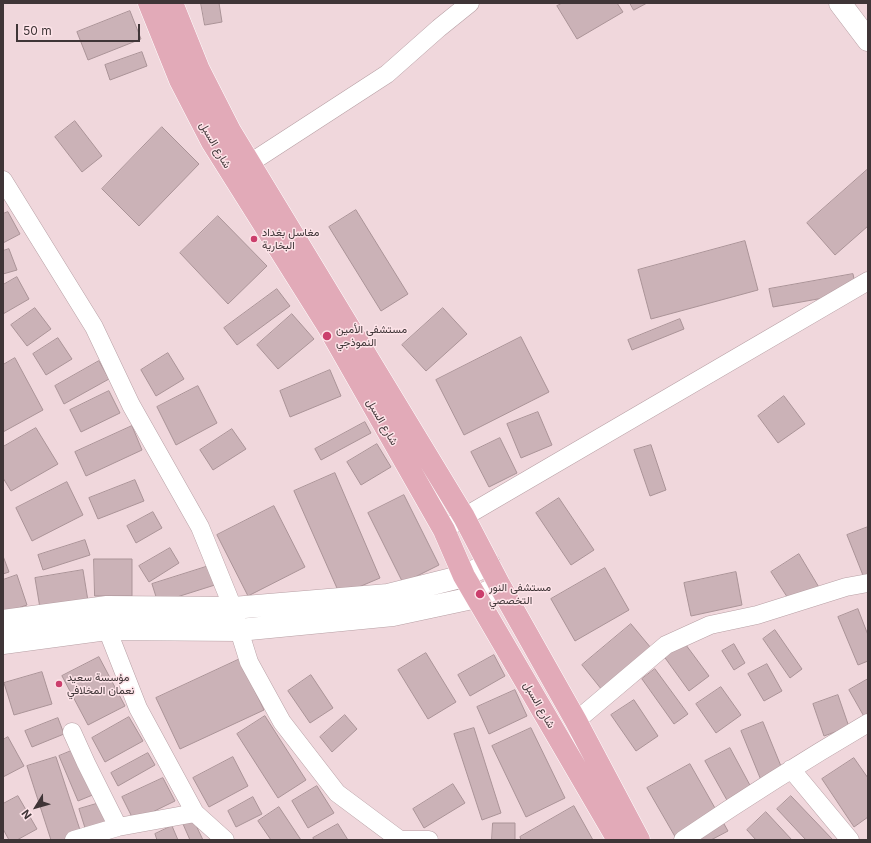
<!DOCTYPE html>
<html>
<head>
<meta charset="utf-8">
<style>
  body { margin:0 }
  #map { position:relative; width:871px; height:843px; overflow:hidden; background:#f0d7dc; font-family:Inter,sans-serif }
  canvas { display:block }
  .frame { position:absolute; inset:0; border:4px solid #3f3537; pointer-events:none }
  .north { position:absolute; left:16px; top:787px; width:40px; height:40px; -webkit-text-stroke:3px #fee4e9; paint-order:stroke; rotate:233deg; font-size:11px; font-weight:700; line-height:16px; text-align:center; color:#3f3537 }
  .north::after { content:''; display:block; margin:auto; width:14px; height:18px; background:#3f3537; clip-path:polygon(50% 0,100% 100%,50% 72%,0 100%) }
  .scale { position:absolute; left:16px; top:24px; width:124px; height:18px; box-sizing:border-box; border:2px solid #3f3537; border-top:0; padding-left:5px; font-size:12px; line-height:14px; white-space:nowrap; color:#3f3537; -webkit-text-stroke:3px #fee4e9; paint-order:stroke }
</style>
</head>
<body>
<div id="map">
<canvas width="871" height="843"></canvas>
<div class="frame"></div>
<div class="north">N</div>
<div class="scale">50 m</div>
</div>
<script>
const g = document.querySelector('canvas').getContext('2d');
g.lineJoin = 'round';
function fillPath(path, color) { g.fillStyle = color; g.fill(path, 'evenodd'); }
function stroke(path, color, width, dash) { g.strokeStyle = color; g.lineWidth = width; g.lineCap = dash ? 'butt' : 'round'; g.setLineDash(dash || []); g.stroke(path); }
function drawText(font, color, halo, rows, align = 'center') {
  g.font = font + ' Inter,Vazirmatn,sans-serif'; g.lineWidth = 3; g.setLineDash([]); g.textBaseline = 'middle'; g.strokeStyle = halo; g.fillStyle = color; for (const [text, x, y, turn = 0] of rows) {
    g.save(); g.translate(x, y); g.rotate((+turn || 0) * Math.PI / 180); g.textAlign = isNaN(turn) ? turn : align; if (halo) g.strokeText(text, 0, 0); g.fillText(text, 0, 0); g.restore();
  }
}
const building = new Path2D(`
  M201 3H219L222 22 205 25Z
  M563 3H617L623 12 577 39 557 6Z
  M630 3H647L634 10Z
  M130 11 141 39 88 60 77 32Z
  M142 52 147 66 110 80 105 65Z
  M75 121 102 156 82 172 55 137Z
  M162 127 199 164 139 226 102 189Z
  M868 169V226L835 255 807 223Z
  M356 210 408 294 381 311 329 227Z
  M8 212 20 234 3 243V214Z
  M218 216 267 266 228 304 180 253Z
  M745 241 758 290 651 319 638 270Z
  M9 249 17 270 3 274V251Z
  M853 274 857 292 773 307 769 289Z
  M17 277 29 299 3 314V285Z
  M277 289 290 306 237 345 224 328Z
  M35 308 51 329 27 346 11 325Z
  M443 308 467 334 426 371 402 345Z
  M292 314 314 339 278 369 257 345Z
  M680 319 684 329 632 350 628 340Z
  M521 337 549 392 464 435 436 380Z
  M58 338 72 359 46 375 33 354Z
  M168 353 184 379 156 396 141 370Z
  M15 358 43 410 3 432V365Z
  M99 361 109 379 64 404 55 386Z
  M330 370 341 396 290 417 280 391Z
  M198 386 217 423 176 445 157 407Z
  M109 391 120 413 81 432 70 410Z
  M784 396 805 424 778 443 758 416Z
  M538 412 552 445 521 458 507 424Z
  M365 422 371 433 321 460 315 449Z
  M132 426 142 450 86 476 75 452Z
  M36 428 58 464 11 491 3 478V447Z
  M232 429 246 449 213 470 200 450Z
  M500 438 517 473 489 487 471 452Z
  M377 444 391 467 361 485 347 462Z
  M651 445 666 490 650 496 634 450Z
  M335 473 380 578 340 595 294 491Z
  M135 480 144 501 98 519 89 498Z
  M67 482 83 515 32 541 16 508Z
  M404 495 439 565 403 583 368 513Z
  M559 498 594 550 571 565 536 513Z
  M274 506 305 567 248 596 217 535Z
  M153 512 162 528 136 543 127 526Z
  M868 527V588L847 535Z
  M85 540 90 555 43 570 38 555Z
  M170 548 179 563 149 582 139 566Z
  M799 554 820 589 793 606 771 572Z
  M3 556 9 572 3 574Z
  M94 559H132V596H95Z
  M212 565 218 584 158 603 152 584Z
  M605 568 629 610 575 641 551 599Z
  M83 570 88 601 40 608 35 578Z
  M736 572 742 605 691 616 684 583Z
  M17 575 27 605 3 613V580Z
  M858 609 868 635V661L858 665 838 617Z
  M631 624 651 648 602 690 582 665Z
  M775 630 802 669 790 678 763 639Z
  M683 641 709 676 689 691 663 655Z
  M734 644 745 663 734 670 722 651Z
  M426 653 456 702 428 719 398 670Z
  M494 655 505 676 470 696 458 675Z
  M99 657 125 706 88 725 62 676Z
  M240 659 264 710 180 749 156 698Z
  M767 664 782 691 764 701 748 674Z
  M655 669 688 714 674 724 642 679Z
  M42 672 52 704 14 715 4 683Z
  M311 675 333 708 310 723 288 691Z
  M868 679V719L866 720 849 690Z
  M721 687 741 715 716 733 696 704Z
  M515 690 527 716 489 734 477 707Z
  M838 695 849 727 824 736 813 704Z
  M634 700 658 736 636 751 611 715Z
  M345 715 357 729 332 752 320 737Z
  M265 716 306 780 278 798 237 734Z
  M129 717 143 741 105 762 92 738Z
  M58 718 64 734 32 747 25 731Z
  M763 722 785 776 763 785 741 731Z
  M474 728 501 813 482 820 454 734Z
  M531 728 565 798 526 817 492 746Z
  M8 737 24 766 3 777V740Z
  M730 748 752 789 728 802 705 761Z
  M76 749 95 794 78 801 59 756Z
  M148 753 155 765 118 786 111 773Z
  M56 757 82 836 70 840H51L27 766Z
  M233 757 248 786 209 807 193 778Z
  M854 758 868 778V817L854 827 822 779Z
  M690 764 728 831 711 840H677L647 788Z
  M163 778 175 801 134 821 122 797Z
  M453 784 465 803 424 828 413 809Z
  M317 786 334 813 308 828 292 801Z
  M18 796 37 829 17 840H9L3 829V804Z
  M791 796 833 840H806L777 809Z
  M253 797 262 814 236 827 228 811Z
  M103 802 110 824 86 831 79 809Z
  M574 806 593 840H521L520 837Z
  M279 807 301 840H271L258 821Z
  M766 812 792 840H756L747 830Z
  M193 819 203 840H190L183 824Z
  M493 823H515V840H492Z
  M338 824 348 840H314L313 838Z
  M172 826 178 840H157L155 834Z`);
fillPath(building, '#cbb2b7');
stroke(building, '#aa9397', 1);
const street = new Path2D(`
  M250 163 387 74 439 28 470 3
  M3 180 94 327 131 405 200 527 233 608 239 630 249 662 282 722 337 793 400 840H429
  M444 530 464 517 868 281
  M107 629 138 708 195 813 225 840
  M576 721 666 645 710 625 757 615 846 587 868 583
  M72 732 86 763 118 827
  M791 769 850 840
  M74 840 118 827 195 813
  M683 840C743 799 805 760 868 723`);
const secondary = new Path2D(`
  M840 3 868 40
  M3 621 107 607 233 608 388 595 464 576 489 564
  M3 643 107 629 239 630 393 615 477 597 500 586`);
const primary = new Path2D(`
  M149 3 180 80 212 142 329 328 444 530 464 576 618 840
  M172 3 199 70 230 131 464 517 500 586 576 721 639 840`);
stroke(street, '#b79fa4', 19);
stroke(secondary, '#b79fa4', 23);
stroke(primary, '#fff', 23);
stroke(street, '#fff', 18);
stroke(secondary, '#fff', 22);
stroke(primary, '#e2aab8', 22);
for (const [x, y, r, color] of [
  [254,239,4,"#cb3e6c"],
  [327,336,5,"#cb3e6c"],
  [480,594,5,"#cb3e6c"],
  [59,684,4,"#cb3e6c"]
]) { const dot = new Path2D(); dot.arc(x, y, r, 0, 2 * Math.PI); g.fillStyle = color; g.fill(dot); stroke(dot, '#fee4e9', 1.5); }
drawText('11px', '#3f3537', '#fee4e9', [
  ["شارع السبل",215,145,60],
  ["شارع السبل",382,422,60],
  ["شارع السبل",539,705,60]
]);
drawText('11px', '#3f3537', '#fee4e9', [
  ["مغاسل بغداد",262,233],
  ["البخارية",262,246],
  ["مستشفى الأمين",336,330],
  ["النموذجي",336,343],
  ["مستشفى النور",489,588],
  ["التخصصي",489,601],
  ["مؤسسة سعيد",67,678],
  ["نعمان المخلافي",67,691]
], 'left');
</script>
</body>
</html>
